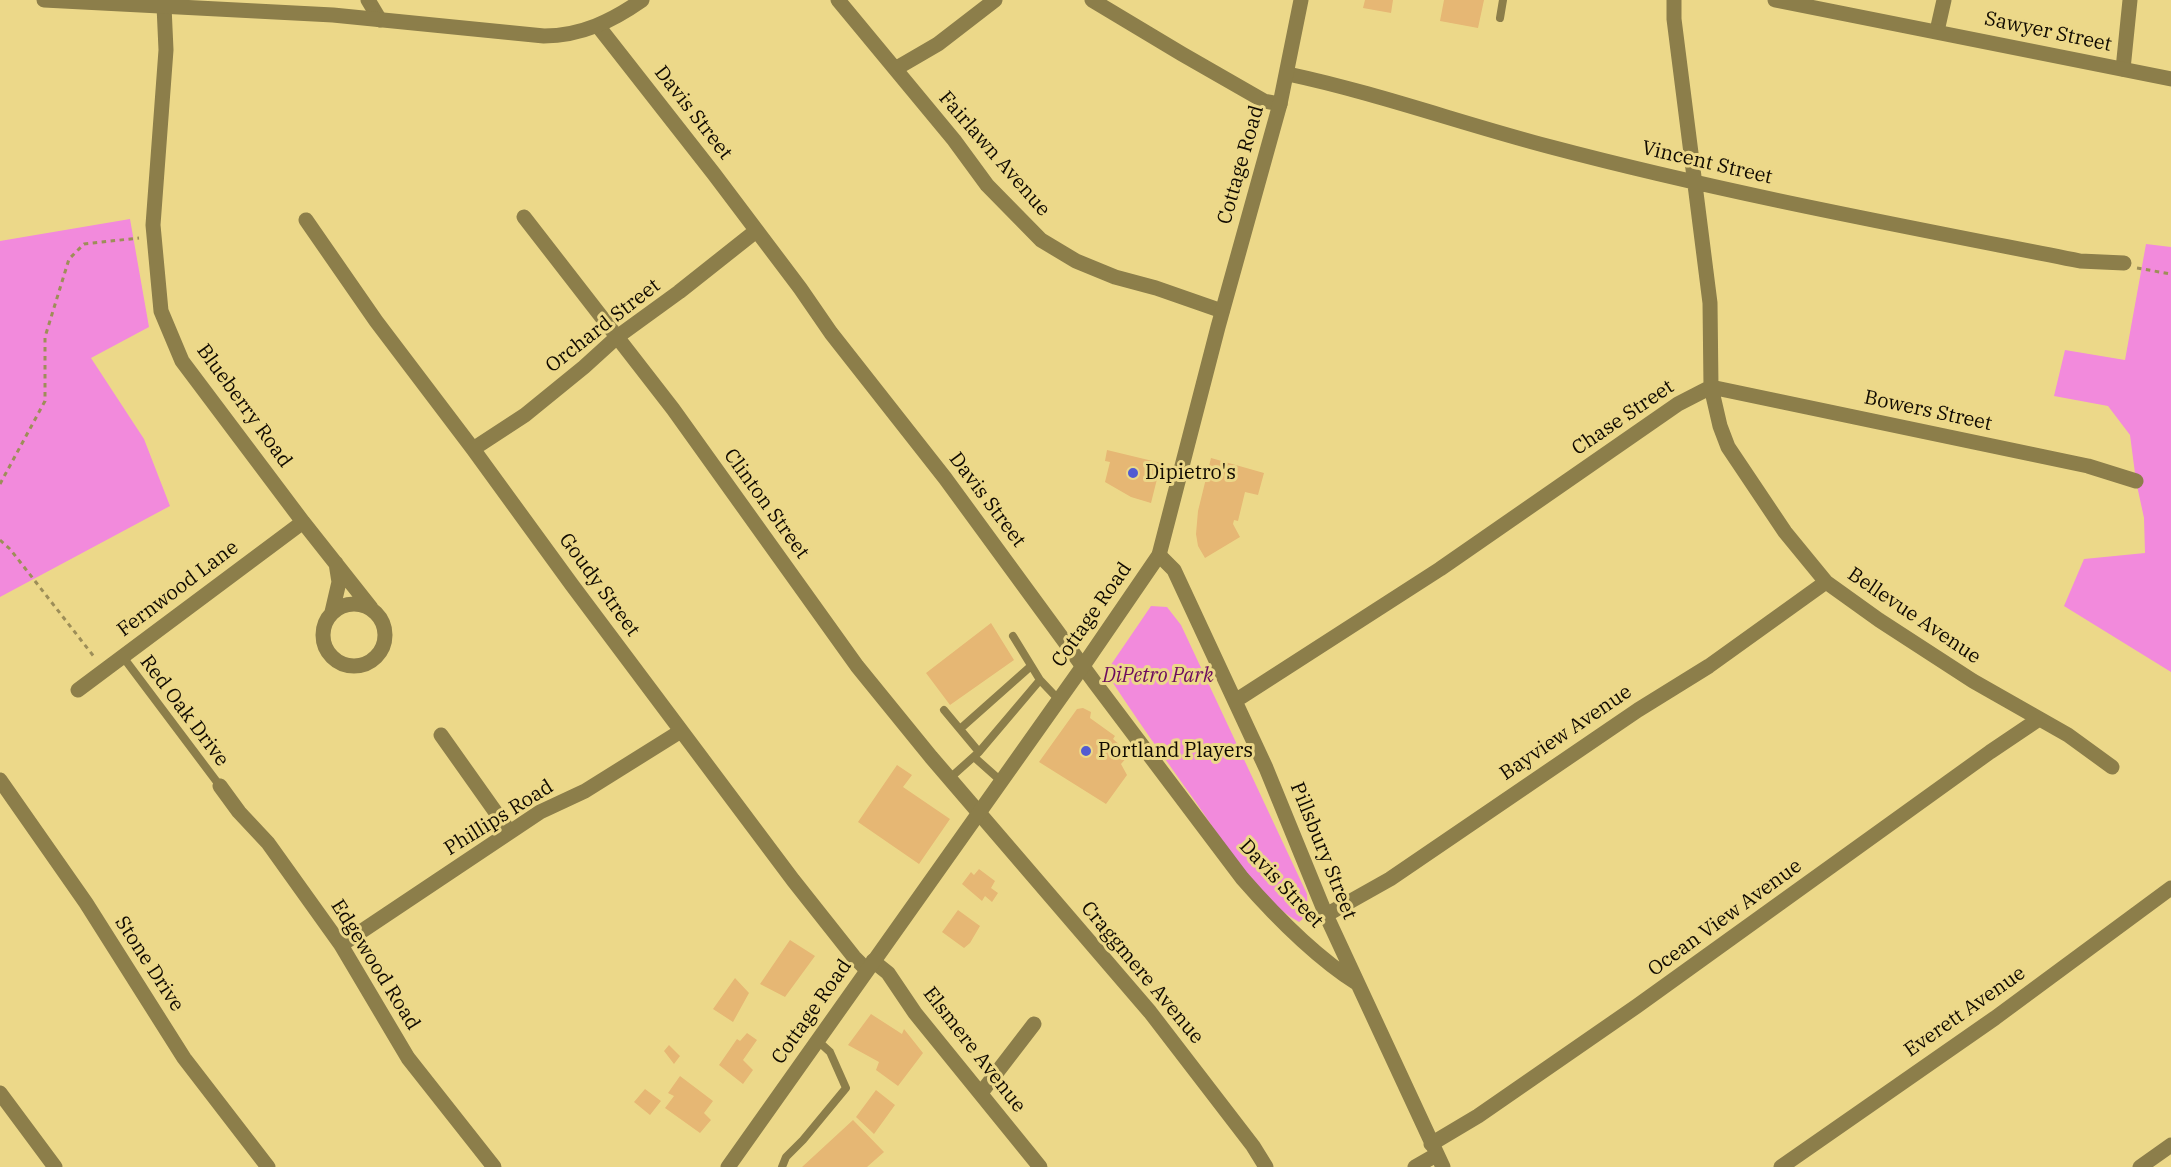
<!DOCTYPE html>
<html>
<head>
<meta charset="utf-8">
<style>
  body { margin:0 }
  canvas { display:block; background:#ecd889 }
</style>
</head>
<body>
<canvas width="2171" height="1167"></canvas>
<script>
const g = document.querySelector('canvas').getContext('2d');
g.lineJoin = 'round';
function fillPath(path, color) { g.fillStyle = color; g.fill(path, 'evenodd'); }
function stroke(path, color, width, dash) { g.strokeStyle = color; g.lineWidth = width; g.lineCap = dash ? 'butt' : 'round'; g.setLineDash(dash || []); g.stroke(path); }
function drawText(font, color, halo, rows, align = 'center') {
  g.font = font + ' "IBM Plex Serif",serif'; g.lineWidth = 6; g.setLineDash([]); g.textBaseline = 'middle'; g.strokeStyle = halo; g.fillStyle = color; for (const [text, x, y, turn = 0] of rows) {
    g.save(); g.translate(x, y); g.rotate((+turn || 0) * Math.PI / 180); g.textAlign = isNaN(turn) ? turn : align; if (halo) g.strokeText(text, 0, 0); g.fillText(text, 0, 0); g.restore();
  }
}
fillPath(new Path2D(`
  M130 219 149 327 91 358 144 439 170 506 0 597V241Z
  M2146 244 2171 247V672L2064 606 2084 559 2145 553 2144 518 2136 481 2130 435 2108 406 2054 396 2065 350 2125 360Z
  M1151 606 1167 607 1181 625 1307 894 1308 915 1299 922C1257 899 1223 841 1195 801 1165 759 1134 716 1106 672Z`), '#f28adc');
fillPath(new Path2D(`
  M1365 0H1393L1391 13 1363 8Z
  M1444 0H1484L1478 28 1440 21Z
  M1107 450 1161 463 1151 503 1131 497 1105 482 1110 462 1105 461Z
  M1211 458 1264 473 1258 495 1245 492 1238 521 1234 520 1233 524 1240 537 1205 558 1198 546 1196 534 1198 511Z
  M991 623 1014 660 950 705 926 673Z
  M1083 708 1091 712 1090 718 1115 736 1113 739 1120 745 1128 756 1121 764 1127 775 1106 804 1039 762 1077 709Z
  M897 765 912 775 903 787 950 819 919 864 858 822Z
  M979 869 995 881 991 888 998 893 992 902 985 896 982 901 962 884 971 872 974 875Z
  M958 910 980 926 970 943 964 948 942 932Z
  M790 940 815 956 785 997 760 984Z
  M735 978 749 993 733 1022 713 1009Z
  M871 1014 902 1034 904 1029 923 1053 898 1086 876 1070 879 1062 848 1045Z
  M747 1033 757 1040 743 1060 753 1070 743 1084 719 1065 737 1039 740 1041Z
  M669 1045 680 1056 674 1064 664 1051Z
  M680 1076 713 1101 704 1113 711 1120 700 1133 665 1108 674 1096 668 1093Z
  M645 1089 661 1101 650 1115 634 1102Z
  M876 1090 895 1105 874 1134 856 1117Z
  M853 1120 884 1152 867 1167H802Z`), '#e6b774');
stroke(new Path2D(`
  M2137 268 2171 274
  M0 484 45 401V337L69 259 84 244 139 238
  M0 540 10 549 95 658`), '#9d8e58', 3, [4.5, 4.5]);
stroke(new Path2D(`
  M1500 18 1503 0
  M1013 636 1040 680 1059 700
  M123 657 220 786
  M944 710 979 752
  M960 729 1031 666
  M974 757 1001 781
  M950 778 979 752 1040 680
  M782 1167 786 1157 803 1140 846 1088 830 1052 818 1041`), '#8c7e4a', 8);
stroke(new Path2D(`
  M160 0 164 6 166 50 153 225 161 311 182 361 303 522 371 608
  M368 0 380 20
  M838 0 954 140 987 185 1041 240 1076 261 1115 277 1156 288 1222 311
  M1092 0 1182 54 1264 101 1280 104
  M598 26 714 174 800 288 831 333 945 478 1095 683 1242 878C1276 917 1314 956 1358 984
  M1937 31 1944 0
  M895 69 938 44 995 0
  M2123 69 2130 0
  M1288 74C1377 93 1463 124 1551 147 1725 193 1903 226 2080 261L2124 263
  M524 217 673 409 857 666 931 757 1150 1012 1253 1146 1266 1167
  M306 220 376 321 473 449 572 585 793 880 854 957 867 970
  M473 449 525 415 584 367 617 337 679 292 756 231
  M1159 555 1174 570 1266 768 1326 915 1443 1167
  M323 635a31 31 0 1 1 62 0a31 31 0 1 1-62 0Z
  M332 612 339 582 336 563
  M78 690 303 522
  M1235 701 1440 569 1678 404 1711 387 1710 303 1674 19V0
  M441 735 509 831
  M2112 767 2068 735 1973 681 1879 620 1826 582 1785 532 1728 447 1720 426 1711 387 2088 466 2136 481
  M0 780 86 903 184 1058 268 1167
  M220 786 239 812 268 843 341 945 408 1058 494 1167
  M1326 915 1390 879 1638 710 1709 666 1826 582
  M341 945 540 812 585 791 681 731
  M873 961 888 973 915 1013 1040 1167
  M0 1093 55 1167
  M981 1093 1034 1024
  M1431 1144 1478 1116 1637 1006 1990 752 2039 719
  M1415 1167 1436 1155
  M1781 1167 1995 1018 2171 888
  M2140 1167 2171 1145`), '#8c7e4a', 15);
stroke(new Path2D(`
  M44 0 333 15 544 36C581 36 612 21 642 0
  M1775 0 2171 79
  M728 1167 1083 666 1159 555 1218 327 1280 104 1301 0`), '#8c7e4a', 15);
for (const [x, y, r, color] of [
  [1133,473,6,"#525bd1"],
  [1086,751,6,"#525bd1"]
]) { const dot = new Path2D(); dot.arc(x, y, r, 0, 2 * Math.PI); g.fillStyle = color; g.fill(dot); stroke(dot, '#ecd889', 2); }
drawText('20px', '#100a00', '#ecd889', [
  ["Sawyer Street",2048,32,12],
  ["Davis Street",693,113,52],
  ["Fairlawn Avenue",994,154,49],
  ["Vincent Street",1707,163,13],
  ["Cottage Road",1241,165,-74],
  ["Orchard Street",603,326,-38],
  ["Blueberry Road",244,406,54],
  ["Bowers Street",1928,411,12],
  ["Chase Street",1623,418,-34],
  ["Davis Street",987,500,53],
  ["Clinton Street",766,504,54],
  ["Goudy Street",599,585,54],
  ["Fernwood Lane",178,589,-37],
  ["Cottage Road",1092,615,-55],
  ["Bellevue Avenue",1914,616,34],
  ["Red Oak Drive",184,711,53],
  ["Bayview Avenue",1566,733,-34],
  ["Phillips Road",499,818,-32],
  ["Pillsbury Street",1323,851,68],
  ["Davis Street",1281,884,47],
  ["Ocean View Avenue",1725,918,-36],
  ["Stone Drive",149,964,57],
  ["Edgewood Road",375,965,58],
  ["Craggmere Avenue",1142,973,50],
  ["Cottage Road",812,1012,-55],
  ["Everett Avenue",1965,1012,-35],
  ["Elsmere Avenue",974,1050,52]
]);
drawText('20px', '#100a00', '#ecd889', [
  ["Dipietro's",1145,473],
  ["Portland Players",1098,751]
], 'left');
drawText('italic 20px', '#6c0b5e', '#ecd889', [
  ["DiPetro Park",1158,676]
]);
</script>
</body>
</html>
